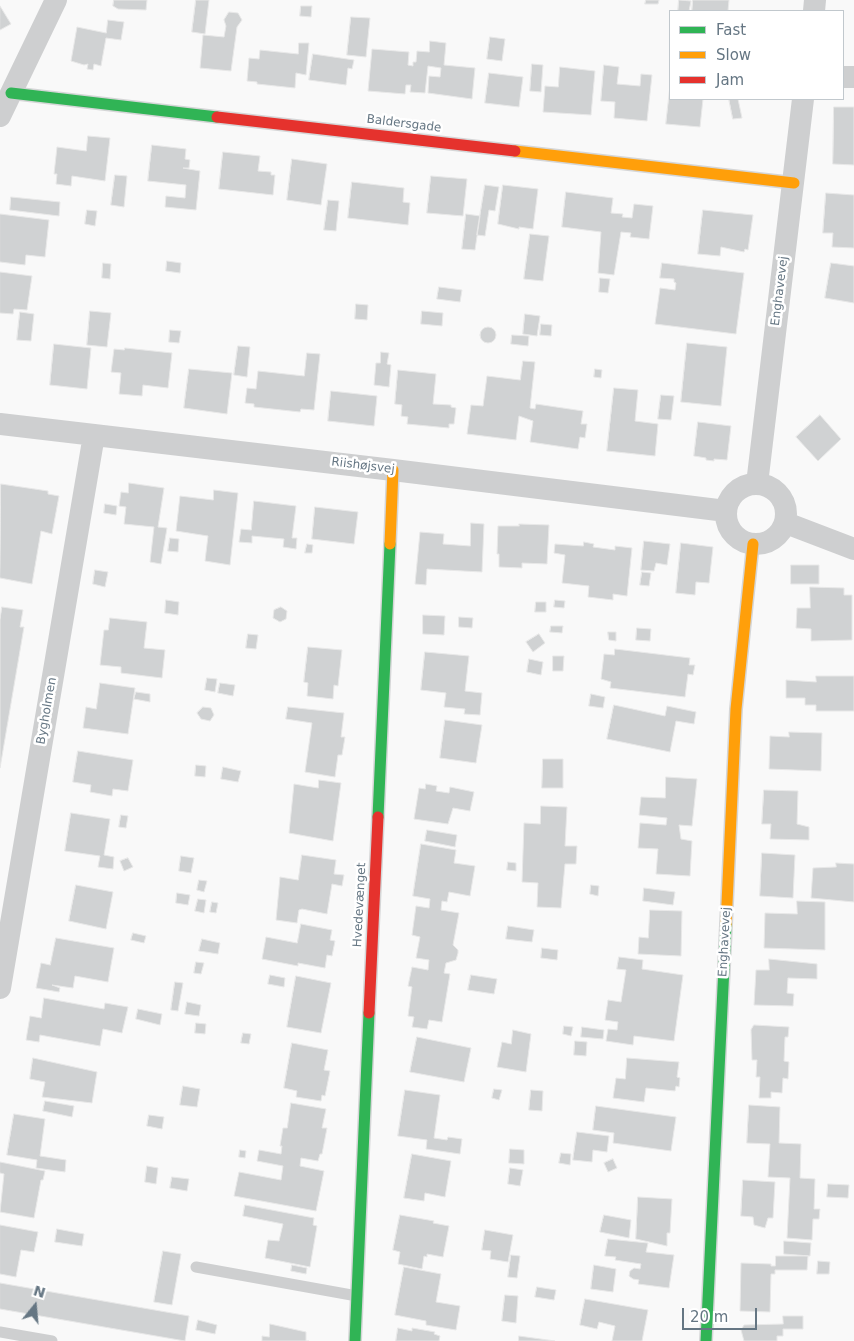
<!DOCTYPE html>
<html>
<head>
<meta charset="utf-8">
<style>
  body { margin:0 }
  #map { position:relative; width:854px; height:1341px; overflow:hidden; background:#f9f9f9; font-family:"DejaVu Sans",sans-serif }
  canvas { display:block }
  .legend { position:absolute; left:669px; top:10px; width:175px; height:90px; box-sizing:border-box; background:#fff; border:1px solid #c1c8cd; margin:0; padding:6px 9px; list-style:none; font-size:15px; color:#657683 }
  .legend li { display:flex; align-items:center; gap:10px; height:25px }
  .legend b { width:25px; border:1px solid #c1c8cd }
  .north { position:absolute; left:10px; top:1281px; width:50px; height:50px; -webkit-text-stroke:4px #fff; paint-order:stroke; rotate:17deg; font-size:14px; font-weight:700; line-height:20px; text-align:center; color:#657683 }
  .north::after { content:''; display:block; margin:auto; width:18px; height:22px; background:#657683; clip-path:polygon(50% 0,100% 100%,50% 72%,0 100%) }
  .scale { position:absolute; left:682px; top:1308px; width:75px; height:22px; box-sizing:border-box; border:2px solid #657683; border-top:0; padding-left:6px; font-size:15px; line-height:18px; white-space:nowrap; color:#657683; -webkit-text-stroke:4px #fff; paint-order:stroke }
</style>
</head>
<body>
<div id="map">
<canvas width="854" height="1341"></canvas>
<ul class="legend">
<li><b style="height:6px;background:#30b455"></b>Fast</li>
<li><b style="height:6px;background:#ff9f0a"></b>Slow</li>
<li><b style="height:6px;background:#e5322d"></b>Jam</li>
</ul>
<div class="north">N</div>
<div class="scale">20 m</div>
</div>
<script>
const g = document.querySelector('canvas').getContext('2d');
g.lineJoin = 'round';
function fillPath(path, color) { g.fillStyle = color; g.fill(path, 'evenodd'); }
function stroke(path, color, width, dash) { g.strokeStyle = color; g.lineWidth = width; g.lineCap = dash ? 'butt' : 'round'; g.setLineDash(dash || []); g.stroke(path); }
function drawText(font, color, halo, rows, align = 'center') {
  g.font = font + ' "DejaVu Sans",sans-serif'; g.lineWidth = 5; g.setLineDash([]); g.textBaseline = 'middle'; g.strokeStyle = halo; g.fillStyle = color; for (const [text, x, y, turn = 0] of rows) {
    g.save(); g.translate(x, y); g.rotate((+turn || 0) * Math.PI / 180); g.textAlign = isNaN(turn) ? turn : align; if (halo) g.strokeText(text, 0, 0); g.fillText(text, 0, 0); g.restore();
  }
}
const building = new Path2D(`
  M114 0H147L146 10 118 9 113 6Z
  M196 0H209L205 34 192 32Z
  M646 0H659L658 4H645Z
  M679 0 691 1 689 11H678Z
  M693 0H729L728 11H692Z
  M0 6 11 24 0 30Z
  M301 6H312L311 17 300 16Z
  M229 12 238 13 242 20 237 27 231 71 200 68 203 35 224 37 226 26 224 20Z
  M351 17 370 18 366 57 347 55Z
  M108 20 124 22 121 40 106 38 101 66 94 64 93 70 87 69 88 64 84 65 71 61 77 27 106 33Z
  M490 37 505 39 502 61 487 59Z
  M430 41 446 43 444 65 475 68 472 99 428 93 429 76 440 77 441 68 428 66 425 93 410 92 411 85H406L405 94 368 91 372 49 409 52 408 65 413 66V62H416L417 51 429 52Z
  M299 43H309L306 75 296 73 295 88 257 84V82L247 81 249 58 259 59 260 50 298 54Z
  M313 54 354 60 352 69 348 68 346 85 309 80Z
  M532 64 543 65 541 92 530 91Z
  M604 65 619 67 617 84 640 86 641 74 652 75 647 121 614 118 615 102 601 101Z
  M560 67 595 71 591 115 543 112 545 86 558 87Z
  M489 73 523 77 519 107 485 103Z
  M670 86V99H703L700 127 666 124Z
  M729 99H738L742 118 733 119Z
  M834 107H854V165L833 164Z
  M88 136 110 138 105 181 72 176 71 186 56 184 57 174H54L57 147 86 151Z
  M152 145 186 149 185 159 190 160 189 168H183L200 171 196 210 165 207 166 196 185 198 186 185 148 181Z
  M223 152 260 156 258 171 271 172V175H275L273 195 219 189Z
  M292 159 327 164 321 205 287 200Z
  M115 175 127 176 124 207 111 205Z
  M431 176 467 179 463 216 427 213Z
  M352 182 404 188 403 202 410 203 408 225 348 218Z
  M485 185 499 187 495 211 489 210 485 236 477 235Z
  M503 185 538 189 533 229 519 227V229L498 224Z
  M566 192 613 198 611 213 623 214 622 217 632 218 634 204 653 206 649 239 630 237 631 233 621 232 614 275 598 273 601 232 562 227Z
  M826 193 854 195V248L832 247 833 233H823Z
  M11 197 60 202 59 216 10 210Z
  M328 200 339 201 336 231 324 230Z
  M87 210 97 211 95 226 85 224Z
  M703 210 753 215 748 250 745 249 744 252 721 247 720 256 698 254Z
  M0 214 49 220 45 257 26 255 25 265 0 262Z
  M466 214 480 216 475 250 462 249Z
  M530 234 549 236 543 281 524 279Z
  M167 261 181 263 180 273 166 271Z
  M103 263 111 264 110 279 102 278Z
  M662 263 744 273 736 334 655 324 660 288 675 290 676 283 674 282V279L660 278Z
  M831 263 854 266V303L825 298Z
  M0 272 32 276 27 310 14 309 13 314 0 313Z
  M600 278 610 279 608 293 599 292Z
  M439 287 462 290 460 302 437 299Z
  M356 304 368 305 367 320 355 319Z
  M90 311 111 313 107 347 87 345Z
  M422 311 443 313 442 326 421 324Z
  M20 312 34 314 31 341 17 340Z
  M525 314 540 316 537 336 523 334Z
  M541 324 552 325 551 336 540 335Z
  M480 335a8 8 0 1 1 16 0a8 8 0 1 1-16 0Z
  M170 330 181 331 179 343 169 342Z
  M512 335 529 336 528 346 511 344Z
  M687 343 727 347 721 406 681 402Z
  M54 344 91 348 87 389 50 385Z
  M238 346 250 347 247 377 234 375Z
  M125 348 172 353 168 388 143 385 142 396 119 394 121 373 111 372 114 349 124 350Z
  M381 352 389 353 387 364 391 365 389 387 374 385 376 363H380Z
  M307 353 320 354 314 410 301 409 300 412 254 407V404L245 403 247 388 256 389 258 371 304 376Z
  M523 361 535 362 530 408 535 409 536 404 583 411 581 424H587L585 438 580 437 578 449 530 442 533 421 519 416 516 440 467 434 471 405 483 406 487 376 520 380Z
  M189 369 232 373 227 414 184 408Z
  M595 369 602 370 601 378 594 377Z
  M398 370 436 374 433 404 451 405V407L456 408 454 424H449V428L407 424 408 417 401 416 402 405 395 404Z
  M614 388 638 390 635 421 658 424 655 456 607 451Z
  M331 391 377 396 374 426 328 421Z
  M661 395 674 396 671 420 658 419Z
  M820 415 841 439 818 461 796 437Z
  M698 422 731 426 727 460 714 459V461L706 460V458L694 456Z
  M129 483 164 488 158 527 167 528 161 564 150 562 154 527 124 524 126 507 119 506 121 492 128 493Z
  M1 484 48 491V494L59 496 52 534 41 531 32 584 0 578Z
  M214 490 238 493 230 565 205 561 208 536 176 531 180 496 213 500Z
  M254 501 296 506 292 538H297L296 549 283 547 284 539 252 536V543L239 542 241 529 251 530Z
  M105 504 117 506 116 515 104 513Z
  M315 507 358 512 354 544 312 539Z
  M471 523 484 524 482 572 427 569 426 585 415 584 420 532 444 534 443 544 470 546Z
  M519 524 549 525 547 564 522 563V568L499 567V554H497L498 526H519Z
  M170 538 179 539 178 552 168 551Z
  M644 541 670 544 667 565 656 563 654 571 641 570Z
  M584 542 594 544 593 547 615 550V546L632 548 627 596 613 594V600L588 597 589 586 562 583 565 555 554 553 555 544 583 546Z
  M681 543 713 547 709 583 696 582 695 595 676 593Z
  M307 544 313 545 312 553H305Z
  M791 565H819V584H791Z
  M95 570 108 572 105 587 93 584Z
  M642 572 651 573 649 586 640 585Z
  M810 587 844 588V595H852V640L811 641V629L796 628 797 608H810Z
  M166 600 179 602 178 615 165 613Z
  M555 600 565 601 564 608 554 607Z
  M536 602H546V612H535Z
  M2 607 23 610 20 627H24L0 768V620Z
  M281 607 287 611 286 619 280 622 273 618 274 610Z
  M423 615 445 616 444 635 423 634Z
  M459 617 473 618 472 628 459 627Z
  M110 618 147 622 144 648 165 650 162 678 121 673V667L100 665 104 630H108Z
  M551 626H563L562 633 550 632Z
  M637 628 651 629 650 641 636 640Z
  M608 632H616V641L609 640Z
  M248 634 258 635 256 649 246 648Z
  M539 634 545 643 533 652 526 642Z
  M308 647 342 650 338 686 334 685 333 699 307 696 308 683 304 682Z
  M615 649 690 658 689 665H695L693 675 688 674 685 697 610 688 611 682 601 679 604 654 614 655Z
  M425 652 469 656 465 691 482 693 480 715 464 714 465 709 444 707 446 693 421 690Z
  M553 656H564L563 671H553Z
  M529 659 543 662 541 675 527 672Z
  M816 676H854V711H816V705H805V698H786V680L816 682Z
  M207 678 217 679 215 692 205 690Z
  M100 683 135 688 128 734 83 728 86 707 96 709Z
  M220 683 235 685 233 696 218 693Z
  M136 692 150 694V702L134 699Z
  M591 694 605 697 603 708 589 706Z
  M614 705 665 716 667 706 696 712 694 724 676 721 670 752 607 739Z
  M203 707 211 708 214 715 210 721 201 719 197 713Z
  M288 707 344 713 341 737H345L342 755H338L335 777 305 772 312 723 286 719Z
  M445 720 482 725 476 763 440 758Z
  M789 732 822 733 821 771 769 769 770 736 789 737Z
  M78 751 133 760 128 791 113 789 112 796 90 792 91 785 73 782Z
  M543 759H563V788H542Z
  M196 765 206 766 205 777 195 776Z
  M223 767 241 771 238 782 221 779Z
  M666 777 697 779 692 826 679 825 681 839 692 841 690 876 656 874 658 849 638 848 640 823 666 825 667 818 639 815 641 797 665 798Z
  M319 780 341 783 333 841 289 833 294 784 318 788Z
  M426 784 437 786 436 791 449 793 450 787 474 792 470 811 453 808 448 824 414 819 419 788 425 789Z
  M764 790 798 791 797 824 809 827V840L770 839 771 824H762Z
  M541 806 567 807 565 846H577L576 864H565L561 908 537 907 538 883 522 882 524 823 540 824Z
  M71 813 110 819 104 855 114 857 113 869 98 867 100 856 65 851Z
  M121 815 128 816 126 828 119 827Z
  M427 830 457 835 455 847 425 841Z
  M421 844 456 850 454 863 475 866 470 896 449 892 447 902 442 901 441 910 459 913 453 945 458 950V953L456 960 446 963 444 973 450 974 442 1022 429 1020 427 1029 412 1027 414 1017 408 1016 412 987 408 986 412 967 428 970 429 960 416 958 420 937 412 935 416 906 429 908 430 899 413 896Z
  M762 853 795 855 793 898 760 896Z
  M302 855 336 860 334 874 344 875 342 886 332 884 327 914 302 909 299 910 297 923 276 920 280 877 298 880Z
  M181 856 194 858 191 873 179 871Z
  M128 858 133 867 124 871 120 861Z
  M508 862 516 863V871L507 870Z
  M836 863 854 864V902L811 898 813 868 836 867Z
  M199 880 207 881 204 892 197 890Z
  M76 885 113 892 106 929 69 921Z
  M591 885 599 886 598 896 590 894Z
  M644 888 675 892 673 905 643 901Z
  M177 893 190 895 188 905 176 903Z
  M198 899 206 900 204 913 195 911Z
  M797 901 825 902V950L764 948 765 913 797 914Z
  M212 902 218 903 216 913 210 912Z
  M650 910 682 911 681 956 638 954 639 937 648 938Z
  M301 924 332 930 330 940 335 941 332 956 327 955 325 968 298 963V966L262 959 266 937 297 943Z
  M508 926 534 930 532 942 506 939Z
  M133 933 146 936 144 943 131 940Z
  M56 938 114 948 108 982 75 976 73 988 52 985 60 988 59 992 36 988 41 963 50 965Z
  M202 939 220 943 218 954 199 951Z
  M542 948 558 950 557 960 541 958Z
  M619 957 643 960 642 969 683 975 674 1041 634 1036 633 1045 606 1041 608 1029 617 1030 618 1022 605 1020 608 1000 621 1002 626 970 617 969Z
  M769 959 817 964V979L788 978 787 993 794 994 793 1006 754 1005 756 970H769Z
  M196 962 204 963 201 974 194 973Z
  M270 975 285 978 284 987 268 984Z
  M471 975 497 979 494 994 468 990Z
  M296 976 331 983 321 1033 287 1027Z
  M175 982 183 983 178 1011 171 1010Z
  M44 998 104 1009 105 1003 128 1007 122 1033 103 1029 100 1046 40 1035 39 1042 26 1040 30 1016 41 1018Z
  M187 1002 201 1005 199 1016 185 1014Z
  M138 1009 162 1014 160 1025 136 1019Z
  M196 1023 206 1024 205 1034 195 1033Z
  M754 1025 789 1027 788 1037H785L784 1061 789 1062 788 1079 783 1078 782 1093 771 1092V1098H759L760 1077H756L757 1060H752L751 1030Z
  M564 1026 573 1027 571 1036 563 1034Z
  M582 1027 604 1030 603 1039 581 1037Z
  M513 1030 531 1034 526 1072 497 1067 502 1042 511 1044Z
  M243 1033 251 1034 249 1044 241 1043Z
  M417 1037 471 1048 464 1082 410 1072Z
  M575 1041 587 1042 586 1056 574 1055Z
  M292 1043 328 1050 324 1070 330 1071 325 1096 322 1095 321 1101 296 1097 297 1091 284 1088Z
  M33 1058 97 1072 92 1103 42 1097 45 1082 30 1079Z
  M627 1058 679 1062 677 1077 680 1078 679 1087 676 1086 675 1091 646 1088 644 1102 613 1098 616 1078 625 1079Z
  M183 1086 200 1089 197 1107 180 1105Z
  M494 1089 502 1090 499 1100 492 1098Z
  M405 1090 440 1095 434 1138 447 1140 448 1137 462 1139 460 1154 426 1149 427 1140 398 1136Z
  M531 1090 543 1091 542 1111 529 1110Z
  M45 1101 74 1106 72 1117 43 1111Z
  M291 1103 326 1109 322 1128H327L322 1154H320L318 1161 301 1158 300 1166 324 1171 316 1211 234 1196 239 1172 281 1180 283 1166 257 1161 259 1150 281 1154 282 1146H280L283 1128H287Z
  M749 1105 780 1107 779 1143 801 1144 800 1178 815 1179 814 1209H820L819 1219H813L812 1240 787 1238 790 1178 768 1177 770 1144 747 1143Z
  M596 1106 676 1117 671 1151 613 1143 614 1133 593 1130Z
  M14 1114 45 1119 40 1156 66 1160 65 1172 36 1168 37 1160 7 1155Z
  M149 1115 164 1117 162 1129 147 1126Z
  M577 1132 609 1136 607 1152 593 1150 592 1162 573 1160Z
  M510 1149 524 1150V1164L509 1163Z
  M240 1150 246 1151 245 1158 239 1157Z
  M561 1153 571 1154 570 1165 559 1163Z
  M412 1154 451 1161 445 1197 425 1193 424 1201 404 1198Z
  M613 1159 617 1168 608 1172 604 1163Z
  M0 1162 45 1171 43 1180H41L34 1218 0 1212 4 1174 0 1173Z
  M147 1166 158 1168 156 1184 145 1182Z
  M510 1168 523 1170 520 1186 508 1184Z
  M172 1177 189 1179 187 1191 170 1188Z
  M743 1180 775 1182 773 1218H768L765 1228 754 1225 753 1217 741 1216Z
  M828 1184 849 1185 848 1198 827 1197Z
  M638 1197 672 1199 670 1233H667V1246L636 1239Z
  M245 1205 314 1218 313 1225 317 1226 310 1267 265 1258 268 1240 279 1241 283 1224 243 1216Z
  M400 1215 434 1221 433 1223 449 1226 443 1257 427 1254V1257L424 1256 422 1269 398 1264 400 1252 393 1250Z
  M604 1215 631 1220 629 1238 600 1232Z
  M0 1225 38 1232 34 1252 21 1250 16 1277 0 1274Z
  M57 1229 84 1234 82 1246 55 1242Z
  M485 1230 513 1235 508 1262 490 1259 491 1251 482 1250Z
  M608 1239 648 1243 646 1252 674 1255 669 1288 638 1284 639 1280 633 1279 629 1276 630 1271 634 1268 640 1269 641 1264 615 1260 616 1257 605 1256Z
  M784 1241 811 1243 810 1256 784 1254Z
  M163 1251 181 1254 172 1305 154 1302Z
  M511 1255 520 1256 517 1278 508 1277Z
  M776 1256H808L807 1270H775V1274H771L770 1312 740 1311 741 1263 771 1264V1266H775Z
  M818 1261 830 1262 829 1274H817Z
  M292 1265 307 1268 306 1274 291 1271Z
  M594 1265 616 1269 613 1292 591 1289Z
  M404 1267 441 1274 436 1302 460 1306 456 1330 426 1325V1321L395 1315Z
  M0 1283 189 1316 185 1341 0 1309Z
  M537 1287 556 1290 554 1300 535 1297Z
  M505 1295 518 1296 516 1323 502 1321Z
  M585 1299 648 1310 642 1341H612L615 1326 599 1322 597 1329 580 1325Z
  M783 1316H803V1329H783V1336H777V1341H744L741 1330 744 1325 783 1324Z
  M198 1320 217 1325 215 1334 196 1330Z
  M270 1324 306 1332V1341H309H262V1336L269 1337Z
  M398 1328 412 1331V1328L435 1332 434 1334 440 1336 439 1341H396Z
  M519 1336 555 1341H519Z`);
fillPath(building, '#d0d2d3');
stroke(building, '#e8e8e8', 1);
const fast = new Path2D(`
  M11 93 217 117
  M378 817 390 544
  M355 1341 369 1013
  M706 1341 726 925`);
const slow = new Path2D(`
  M515 151 794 183
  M390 544 393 470
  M726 925 736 709 753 544`);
const jam = new Path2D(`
  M217 117 515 151
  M369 1013 378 817`);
stroke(fast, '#d5d6d7', 14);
stroke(slow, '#d5d6d7', 14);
stroke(jam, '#d5d6d7', 14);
stroke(new Path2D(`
  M196 1267 357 1296
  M0 1332 52 1341`), '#cecfd0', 11);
stroke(new Path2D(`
  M814 11 815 0
  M843 77H854
  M0 116 56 0
  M0 424 393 470 726 511
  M757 484 803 99
  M726 514a30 30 0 1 1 60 0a30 30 0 1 1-60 0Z
  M786 523 854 549
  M0 988 94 435`), '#cecfd0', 22);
stroke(fast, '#30b455', 11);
stroke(slow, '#ff9f0a', 11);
stroke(jam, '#e5322d', 11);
drawText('12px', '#657683', '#fff', [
  ["Baldersgade",404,124,7],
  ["Enghavevej",780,291,-83],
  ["Riishøjsvej",363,466,7],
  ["Bygholmen",47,711,-80],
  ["Hvedevænget",360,905,-87],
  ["Enghavevej",725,942,-87]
]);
</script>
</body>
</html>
